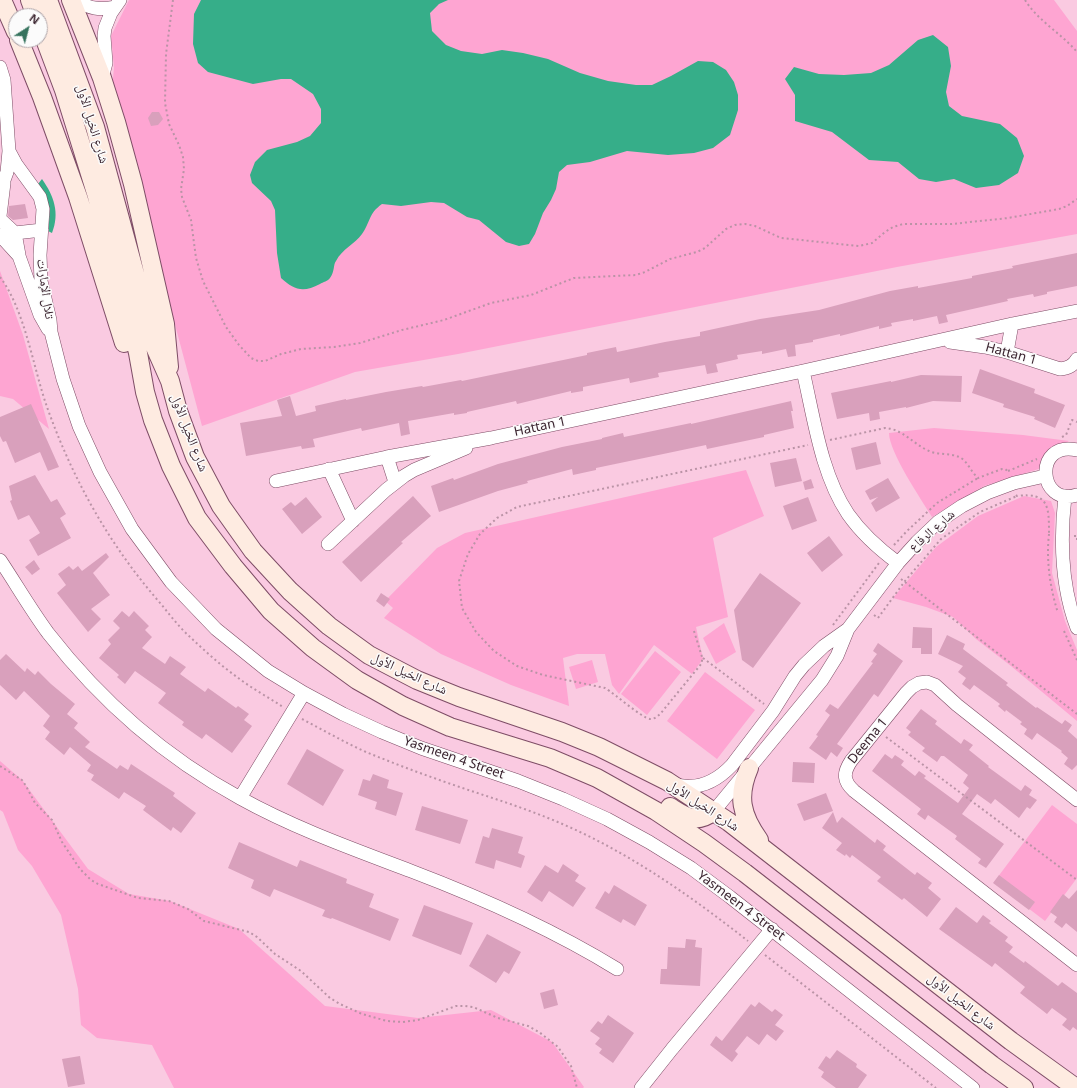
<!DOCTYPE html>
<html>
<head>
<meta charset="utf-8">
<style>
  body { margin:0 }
  #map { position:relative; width:1077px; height:1088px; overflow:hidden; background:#facae1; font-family:"Noto Sans",sans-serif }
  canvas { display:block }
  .north { position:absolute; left:8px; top:8px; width:40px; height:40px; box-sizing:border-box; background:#fbfbfb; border:1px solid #aea5a9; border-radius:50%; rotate:36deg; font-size:11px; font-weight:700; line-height:16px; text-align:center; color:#3a242f }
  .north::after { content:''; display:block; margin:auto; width:14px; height:18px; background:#36735e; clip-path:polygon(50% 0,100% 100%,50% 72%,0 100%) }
</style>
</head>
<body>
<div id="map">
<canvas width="1077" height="1088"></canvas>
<div class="north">N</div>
</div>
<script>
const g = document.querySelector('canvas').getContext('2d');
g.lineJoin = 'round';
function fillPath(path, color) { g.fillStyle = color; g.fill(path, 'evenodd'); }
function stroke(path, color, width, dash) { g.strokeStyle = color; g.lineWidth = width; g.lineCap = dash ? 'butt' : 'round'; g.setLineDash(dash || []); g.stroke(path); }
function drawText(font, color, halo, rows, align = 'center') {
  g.font = font + ' "Noto Sans","Noto Naskh Arabic",sans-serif'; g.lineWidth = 3; g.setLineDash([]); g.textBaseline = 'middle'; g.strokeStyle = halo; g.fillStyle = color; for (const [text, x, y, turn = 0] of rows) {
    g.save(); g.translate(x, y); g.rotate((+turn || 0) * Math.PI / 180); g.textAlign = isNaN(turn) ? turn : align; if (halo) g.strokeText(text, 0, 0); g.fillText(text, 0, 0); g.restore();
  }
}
fillPath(new Path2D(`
  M129 0H1054L1077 31V234L897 267 458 354 355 372 202 426 112 88 114 68 111 36Z
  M0 271 23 335 49 429 13 399 0 396Z
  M934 428 1023 435 1069 441 1049 455 1042 468 984 486 932 517C921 499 889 452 889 433Z
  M746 470 764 516 713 538 728 617 696 627 703 659 692 674 654 645 619 694 612 685 605 654H577L563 658 569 706 511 685 441 654 384 618 393 608 385 601 437 548 465 533Z
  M1024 496 1051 501 1055 513 1052 573 1065 621 1077 650V721L1011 666 976 639 953 617 926 607 893 598 936 547 978 516Z
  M724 623 736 652 716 664 703 638Z
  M655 651 681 672 647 715 621 694Z
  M592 660 598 682 576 689 569 667Z
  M705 672 755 710 717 759 667 721Z
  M0 761 22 780 88 869 129 894 170 901 239 929 325 1006 418 1018 491 1010 552 1042 584 1087 583 1088H174L152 1045 97 1038 81 1025 78 989 61 915 32 866 18 850 3 812 0 810Z
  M1052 805 1077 824V878L1045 921 994 882Z`), '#fea5d2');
fillPath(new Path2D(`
  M201 0H448L439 4 430 13 432 31 446 45 461 51 482 54 502 50 523 53 548 59 580 73 608 81 636 85H652L671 76 698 61 713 62 726 70 734 82 738 95V110L730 135 713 148 694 153 668 155 627 151 590 162 567 165 559 172 556 189 551 200 543 213 535 234 529 244 519 246 506 242 479 220 467 217 444 203 431 202 401 206 382 204C368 214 371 221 362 234 355 244 342 249 336 261 333 265 335 271 330 278 328 281 323 282 320 284 303 293 294 290 281 278L277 253 275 210 271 201 252 183 250 175 255 162 267 150 297 142 310 136 321 123V109L313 94 291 79H281L253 84 208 72 198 63 193 44 194 14Z
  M933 35 948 47 951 66 946 92 949 106 962 116 1000 124 1017 138 1024 156 1018 173 999 185 976 188 954 179 936 182 919 179 898 162 869 160 832 132 795 121V95L785 79 794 67 819 74 844 75 871 73 889 65 918 40Z
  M42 179C54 196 60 213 52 233L48 231C51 211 50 201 38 184Z`), '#36ae89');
fillPath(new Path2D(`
  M152 112H159L163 119 158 125 151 126 148 118Z
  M25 204 28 218 13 220 8 216 9 206Z
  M1077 253V286L1047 292V294L1034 297 1033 294 1007 299 1008 301 946 315 948 322 939 324 937 316 913 321V319L891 323 892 326 879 329V326L840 336V334L813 340V342L795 345 796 356 788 357 786 349 762 354V351L737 355 738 359 716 364 718 372 707 374 705 365 658 373 659 377 630 383 629 378 583 387V391L571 393V391L517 404 516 401 467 412V413L454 415V413L408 421 410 434 401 436 399 423 362 431 361 428 313 439 315 447 302 449 301 446 246 456 240 423 282 416 277 400 290 396 296 416 316 411 315 406 346 399V400L386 392 422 386 423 387 461 380 462 381 568 359 587 355V353L616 347 617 352 665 342 700 336V332L760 319 819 310 890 291 918 286V288L972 278V276L1013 268 1012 266Z
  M980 369 1035 389 1034 393 1065 405 1055 428 1034 419 1035 417 1003 407 1004 404 972 393Z
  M921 375 962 376 961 402 933 401 906 408V407L879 412 880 419 870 421 869 413 837 419 831 393 891 381V382Z
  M791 401 793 411H791L794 428 764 435V437L707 449 706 445 668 453 596 468V470L573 475 572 469 527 481 528 483 498 491 439 512 431 486 453 478 454 480 498 464 562 447 602 439V438L623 433 624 437 691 423V424Z
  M31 404 59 467 48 471 40 452 15 463 6 441 3 442 0 436V417Z
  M876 442 881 464 856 470 851 448Z
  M796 458 802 481 775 487 770 463Z
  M35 475 51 502 57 499 66 514 60 518 71 538 38 556 29 540 40 533 29 515 18 520 10 501 12 500 9 486Z
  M888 478 900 498 876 512 871 503 878 497 870 500 865 491Z
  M811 479 814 488 805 490 803 482Z
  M413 496 431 516 401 542 403 543 361 582 342 562Z
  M306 497 322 517 302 534 282 509 291 502 295 506Z
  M808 497 817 521 792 530 783 506Z
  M829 536 843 555 822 572 807 553Z
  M106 553 109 557 93 573 110 595 91 609 101 619 88 632 57 593 66 585 58 574 69 566 73 570 78 566 82 571Z
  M34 560 40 569 32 575 25 567Z
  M760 573 801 603 753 668 742 660 734 610Z
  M381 593 390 599 384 607 376 601Z
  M122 611 129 617 134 611 149 626 145 630 152 637 142 648 165 664 170 656 186 667 180 674 205 692 208 688 236 708 238 706 249 714 244 720 252 726 232 753 206 734 202 739 182 725 184 722 158 703 166 693 135 671 125 684 117 677 119 675 99 658 111 644 108 640 120 628 113 621Z
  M913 627 932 628V654H921V648H912Z
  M947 635 965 644 963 649 1008 683 1006 685 1036 708 1037 707 1062 724 1065 720 1072 725 1068 731 1077 739V765L1072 770 1064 764 1068 758 1061 752 1062 751 1037 733 1032 740 1024 734 1027 729 1020 724 1022 722 1006 710 1005 712 998 706 1000 704 974 685 970 690 962 684 966 678 958 672 963 666 938 654Z
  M878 643 903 661 878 697 874 694 837 744 843 748 837 757 831 752 826 760 809 748 818 736 816 735 830 715 825 711 830 704 838 709 873 663 871 662 877 654 873 651Z
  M6 654 25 672 27 668 35 675 38 671 51 684 75 704 67 714 78 723 74 728 90 742 85 747 117 769 120 765 128 770 131 764 175 793 173 796 196 813 181 833 173 827 171 831 143 810 146 806 124 792 119 799 91 780 94 775 87 771 91 765 70 747 64 755 45 739 50 732 43 726 50 716 24 691 16 700 0 685V660Z
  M921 709 937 721 935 724 961 744 964 739 973 745 969 750 989 766 988 767 1021 791 1025 785 1032 790 1029 795 1037 800 1030 809 1027 807 1019 818 995 799 991 804 977 794 962 814 1004 844 986 868 978 863 981 859 955 839 957 836 928 815 925 820 917 814 921 809 872 771 885 754 892 759 895 755 904 761 901 765 915 776 919 771 926 776 924 778 958 803 969 788 963 783 968 775 944 756H941L937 762 922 751 925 748 908 735 911 732 906 728Z
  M307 749 344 770 323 806 287 784Z
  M793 762 815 763 814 783 792 782Z
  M373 774 389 780 387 788 403 793 396 816 375 809 377 802 358 795 363 779 370 781Z
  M826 793 833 811 804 821 797 804Z
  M422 806 468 820 460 844 415 830Z
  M833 812 837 823 842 817 875 843 877 839 886 846 883 850 915 875 917 872 932 883 928 888 941 899 927 917 904 898 902 900 877 881 881 877 852 855 850 858 846 854 845 856 836 850 842 843 822 828Z
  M492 828 523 837 518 853 525 856 521 868 496 860 494 869 475 863 483 836 489 838Z
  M239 842 297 867 300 860 347 879 346 883 374 894 369 907 399 919 390 941 332 918 331 919 322 916 325 910 274 889 270 897 251 888 254 880 228 868Z
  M563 864 579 875 575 881 586 888 573 907 549 891 542 902 527 892 545 865 558 873Z
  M999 875 1035 902 1029 910 993 883Z
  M614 885 647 905 635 926 623 919 621 923 595 908 605 891 609 894Z
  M1077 890V932L1066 923 1062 928 1054 922 1057 917 1050 912 1063 894 1069 899Z
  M424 905 473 923 461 955 412 936Z
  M956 907 977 923 983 915 991 921 989 923 1008 937 1005 941 1013 947 1009 952 1024 963 1025 961 1058 986 1062 982 1077 993V1030L1073 1027 1070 1031 1062 1025 1067 1019 1052 1008 1047 1014 1020 993 1025 987 995 963 992 967 939 929Z
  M487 934 521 952 509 974 504 971 496 983 469 966Z
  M686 939 696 940 695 947 702 948 700 986 660 984 661 969H667L668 947 685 948Z
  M554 989 558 1005 544 1009 540 993Z
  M759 1002 772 1012 775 1009 783 1015 775 1025 784 1031 776 1041 767 1034 759 1045 747 1036 735 1051 738 1054 732 1062 710 1045 716 1036 722 1041 751 1004 755 1007Z
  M608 1015 634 1033 613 1063 599 1053 602 1049 595 1044 600 1038 590 1031 598 1021 602 1024Z
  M837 1050 857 1064 856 1067 867 1075 858 1088H836L821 1077 824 1072 818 1068 826 1056 830 1059Z
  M80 1056 85 1084 68 1087 62 1059Z`), '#d9a0bc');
const minor = new Path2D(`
  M76 0C89 9 100 10 115 7
  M0 67 4 80 9 151 7 172 0 191
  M102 78 106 63 104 36 105 28 111 13 120 0
  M9 151 16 164 40 197 43 209 40 255 41 281 50 320 51 332 63 379 79 426 100 472 132 529 171 582 216 629 268 671 304 693 343 714 382 732 421 748 518 781 563 799 607 819 649 842 691 868 730 897 973 1088
  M0 216 4 183
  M0 219 15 233 19 255
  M6 234 42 230
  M0 235 19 256 40 315 48 329
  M950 342 985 347 1007 352 1060 369C1068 368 1073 366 1077 359
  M1007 352 1012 324
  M803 371C814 418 821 474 848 514 862 534 879 549 898 563
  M1077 450C1033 440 1038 507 1077 495
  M387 457 395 482
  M329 469 353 521
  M276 481 387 457 491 438 803 371 1012 324 1077 311
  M1065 496C1060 540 1061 586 1077 628
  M328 544 386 490 404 476 414 470 466 448
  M0 560C16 584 31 610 48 633 100 700 165 757 240 798 294 828 353 849 411 871 482 898 552 929 617 969
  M673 784C696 791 716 782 732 765L773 711 795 676 804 665 824 646 848 629
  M240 798 304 693
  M1077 800 957 705 935 685 927 682 919 683 912 687 906 693 851 761C843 773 843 781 854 791L1077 965
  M714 811 822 680 837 656 848 629 898 563 917 542 938 522 962 506 987 493 1014 483 1045 476
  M641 1088 672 1049 772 929`);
const secondary = new Path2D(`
  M2 0 16 32
  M30 0 36 16
  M48 0 95 127 155 347 170 381 178 411 195 457 221 506 253 551 290 591 329 626 369 655 417 680 459 697 562 732 599 747 667 781 729 822 1011 1041 1076 1088
  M71 0 102 78 116 122 133 184 165 324 169 367
  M40 26 64 90 96 193 129 315 138 353 145 392 153 420 171 466 197 518 233 566 271 611 313 648 357 680 403 706 450 727 550 758 597 778 656 811 704 843 745 873 992 1065 1024 1088
  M19 40 42 97 78 197 124 343
  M749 768C737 796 741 815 759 840
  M670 807C686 817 696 825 714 811`);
stroke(minor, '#7e4d66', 14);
stroke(secondary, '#7e4d66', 20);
stroke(new Path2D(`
  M173 0 166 54 165 103 169 124 179 145 183 157 184 169 181 189 182 197 191 220 196 258 203 281 226 327 239 345 251 358 258 361H265L281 354 301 349 334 347 360 343 402 330 444 320 491 303 531 295 574 278 636 275 645 272 670 259 697 252 705 248 726 229 735 225 745 224 755 226 781 238 859 246 872 243 885 232 893 227 903 224H952L1008 218 1059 209 1067 206 1077 199
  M1025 0C1038 21 1061 33 1077 52
  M0 277C25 310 33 367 47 407 73 480 110 546 161 604 170 615 179 627 189 636 204 650 220 665 237 677 251 688 268 697 283 707
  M1062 437 1066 435 1072 420 1077 422
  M830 440 885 428C903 429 913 444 929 451 938 455 950 453 959 457 967 460 971 472 978 478L1002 469H1005L1009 472
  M1008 471 1037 459
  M1016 495 1017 496C1049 492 1049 507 1049 534H1050
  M1049 534C1046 560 1050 588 1058 613
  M1074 536H1077V541
  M894 545 907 531 937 503 978 478
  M901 579 1077 714
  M874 615 878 618 905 581 941 539 980 512 1017 496
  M833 625 879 563
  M694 631 702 657V663L661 713C658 716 655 719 650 719 642 718 615 694 605 688L543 675 517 666 494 651 476 632 462 608 459 581 468 554 480 534 497 518 517 507 808 445
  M1064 631 1077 660
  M703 658 764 704
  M302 719C323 730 344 742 366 752 388 761 411 770 434 778 472 792 511 803 548 818 621 847 687 893 748 941
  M886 737 1077 880
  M0 766 22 780 26 786 35 803 52 820 62 842 80 869 91 880 98 884 138 898 169 901 188 909 204 921 249 932 257 937 275 954 301 971 330 998 340 1004 362 1014 387 1021 403 1022 418 1020 456 1006H465L473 1007 498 1018 528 1026 539 1032 558 1047 571 1066 577 1088
  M765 955 936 1088`), '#ba93a6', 2, [2, 3]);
stroke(minor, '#fff', 13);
stroke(secondary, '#feebe1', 18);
drawText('13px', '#3a242f', '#fbfbfb', [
  ["شارع الخيل الأول",92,124,73],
  ["تلال الإمارات",45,289,82],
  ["Hattan 1",1011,354,15],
  ["Hattan 1",540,427,-12],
  ["شارع الخيل الأول",189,433,69],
  ["شارع الرفاع",932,531,-41],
  ["شارع الخيل الأول",409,674,25],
  ["Deema 1",868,741,-51],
  ["Yasmeen 4 Street",454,758,19],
  ["شارع الخيل الأول",703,806,33],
  ["Yasmeen 4 Street",741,906,37],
  ["شارع الخيل الأول",961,1002,38]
]);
</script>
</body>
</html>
